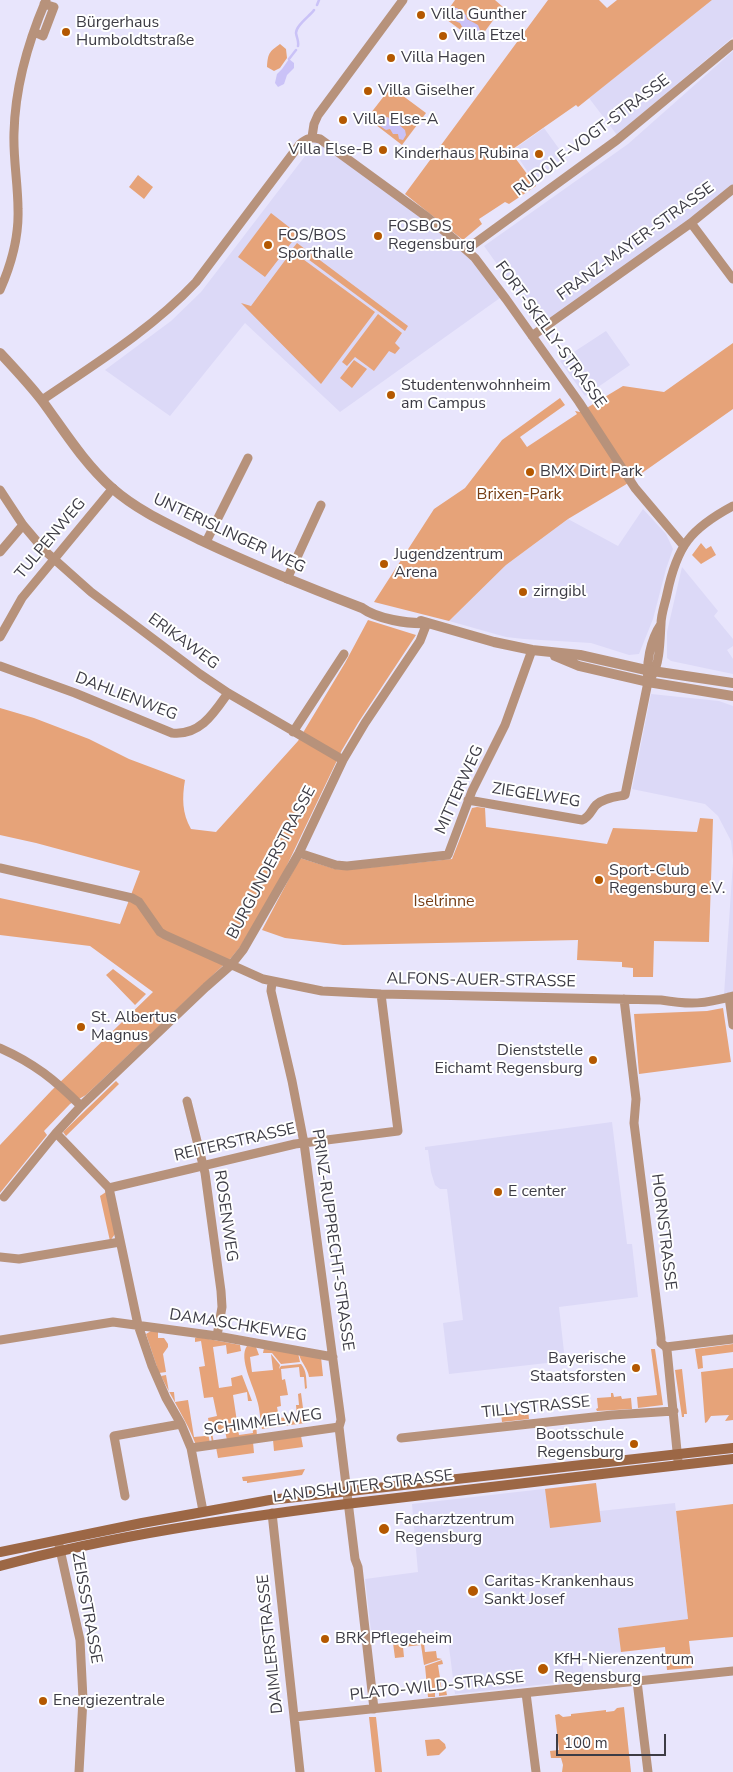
<!DOCTYPE html>
<html>
<head>
<meta charset="utf-8">
<style>
  body { margin:0 }
  #map { position:relative; width:733px; height:1772px; overflow:hidden; background:#e8e5fc; font-family:"Nunito Sans",sans-serif }
  canvas { display:block }
  .scale { position:absolute; left:556px; top:1734px; width:110px; height:22px; box-sizing:border-box; border:2px solid #3d3c45; border-top:0; padding-left:6px; font-size:15px; line-height:18px; white-space:nowrap; color:#3d3c45; -webkit-text-stroke:4px #fff; paint-order:stroke }
</style>
</head>
<body>
<div id="map">
<canvas width="733" height="1772"></canvas>
<div class="scale">100 m</div>
</div>
<script>
const g = document.querySelector('canvas').getContext('2d');
g.lineJoin = 'round';
function fillPath(path, color) { g.fillStyle = color; g.fill(path, 'evenodd'); }
function stroke(path, color, width, dash) { g.strokeStyle = color; g.lineWidth = width; g.lineCap = dash ? 'butt' : 'round'; g.setLineDash(dash || []); g.stroke(path); }
function drawText(font, color, halo, rows, align = 'center') {
  g.font = font + ' "Nunito Sans",sans-serif'; g.lineWidth = 4; g.setLineDash([]); g.textBaseline = 'middle'; g.strokeStyle = halo; g.fillStyle = color; for (const [text, x, y, turn = 0] of rows) {
    g.save(); g.translate(x, y); g.rotate((+turn || 0) * Math.PI / 180); g.textAlign = isNaN(turn) ? turn : align; if (halo) g.strokeText(text, 0, 0); g.fillText(text, 0, 0); g.restore();
  }
}
fillPath(new Path2D(`
  M712 0H733V37L617 135 589 98Z
  M733 51V187L688 223 542 327 484 246 628 144Z
  M544 128 565 157 534 181 513 150Z
  M315 143 321 144 422 218 457 246 475 265 500 298 340 412 245 323 170 416 105 370 171 321 201 292Z
  M606 331 630 365 585 396 560 361Z
  M643 509 666 534 673 549 666 569 653 619 639 654 629 655 591 643 524 639 506 637 449 621 506 565 568 519 618 546Z
  M682 567 718 611 714 616 733 639V646L727 650 733 659V674L671 661 667 658V632Z
  M651 694 719 701 733 706V859L731 841 718 816 705 804 632 789Z
  M733 862V993L724 995Z
  M612 1122 627 1244H632L638 1297 559 1307 565 1361 449 1374 443 1323 463 1320 447 1189H440L435 1185 431 1172 428 1150H425V1147Z
  M596 1483 600 1511 675 1503 688 1619 619 1628 621 1652 582 1655 584 1680 455 1694 447 1631 372 1639 365 1579 418 1572 412 1504Z`), '#dcd9f7');
fillPath(new Path2D(`
  M455 0H495L503 7 477 42 443 17Z
  M548 0H599L607 8 617 0H712L578 107 576 105 510 151 536 186 509 204 505 202 479 219 482 224 463 240 405 194Z
  M280 44 286 49 287 58 280 68 274 71 267 67C268 53 269 52 280 44Z
  M391 87 426 113 402 145 367 118Z
  M138 175 153 187 144 199 129 187Z
  M271 213 298 234 265 277 238 257Z
  M297 243 408 326 405 331 293 248Z
  M292 251 375 312 321 384 241 303 251 306Z
  M378 314 402 333 395 343 400 348 395 354 389 351 374 371 355 357 347 366 342 362Z
  M733 343V409L625 485 568 519 506 565 449 621 374 602 434 509 465 488 502 440 560 398 565 405 520 437 527 447 577 414 575 411 580 412 623 386 664 392Z
  M354 360 367 369 352 388 340 378Z
  M701 543 706 549 711 546 716 555 701 564 692 555Z
  M368 620 416 635 358 723 342 750 279 882 240 947 231 958 86 1095 70 1104 44 1131 47 1135 0 1193V1145L52 1090 153 992 90 946 0 935V898L120 924 140 871 36 843 0 835V708L34 718 89 739 129 759 185 780C182 798 182 813 191 829L216 832 298 741 345 663Z
  M477 807 485 808 486 827 607 844 613 828 697 832 700 818 713 819 709 942 654 941 653 977H633V968L622 967V962L577 960 578 940 343 945 285 938 262 930 300 858 335 869 345 870 452 859 472 808Z
  M113 969 146 994 135 1005 106 975Z
  M723 1008 731 1062 639 1074 634 1014 707 1011Z
  M116 1081 119 1084 66 1136 63 1132Z
  M106 1192 115 1234 110 1241 100 1196Z
  M151 1331 158 1332V1338H164L168 1344V1347L163 1354 166 1372 159 1373 146 1334Z
  M198 1337 240 1345 241 1351 227 1354 226 1345 213 1347 219 1388 232 1386 231 1378 242 1375 252 1401H248L247 1392 233 1395 239 1435 253 1433 252 1424H256L257 1436 227 1440 225 1431 212 1433 214 1443H212L208 1418 217 1416 213 1397 204 1398 199 1367 205 1366 201 1341 195 1342V1338Z
  M733 1344V1352L702 1356 703 1368 698 1369 695 1349Z
  M247 1346 256 1347 259 1355 250 1357 252 1372 273 1370 271 1354 280 1365 279 1369 281 1366 301 1364C307 1371 306 1379 307 1388L305 1389 304 1377H300L299 1367 281 1369 282 1380 285 1379 288 1395 280 1396 281 1406 277 1407 279 1418 297 1416 296 1405H299L298 1394 301 1393 305 1423 262 1429C260 1420 260 1409 257 1400 254 1387 238 1358 247 1346Z
  M264 1348 298 1353 300 1362 281 1364 272 1353H263Z
  M651 1349H655L663 1405 638 1408 637 1397 657 1395Z
  M299 1354 321 1357 323 1376 309 1377C308 1368 301 1363 299 1354Z
  M733 1368V1420L725 1421 729 1415 711 1416 707 1422 705 1423 701 1372Z
  M682 1369 687 1414H684V1417H682L675 1370Z
  M166 1375 169 1392H174L175 1402 188 1400 194 1437 205 1436 204 1428H207L210 1443 196 1445C187 1421 172 1399 161 1376Z
  M611 1393H613L614 1397 621 1396 622 1399 631 1398 632 1409 597 1411 596 1409 598 1408 597 1398 611 1397Z
  M528 1410 529 1419 502 1422 501 1413Z
  M301 1436 303 1447 274 1451 273 1440Z
  M253 1442 254 1453 218 1458 216 1447Z
  M305 1469 302 1475 247 1483V1481H243L242 1477Z
  M596 1483 601 1522 550 1528 545 1489Z
  M733 1504V1637L689 1641 692 1668 667 1670 665 1647 621 1652 618 1628 688 1619 676 1511Z
  M414 1639 415 1644 424 1643 425 1652 436 1651 437 1658 442 1659 424 1665 421 1645 403 1647 404 1657 395 1658 393 1643 382 1644Z
  M442 1660 443 1664 438 1665 442 1691 446 1690 447 1695 439 1696V1691H435V1697H428L425 1666Z
  M624 1707 631 1772H562L563 1765 561 1758H551L550 1751 559 1750 555 1715 559 1714 563 1717 571 1716V1714L606 1710V1712L614 1711 617 1708Z
  M369 1717H376L382 1772H375Z
  M439 1739 445 1744 446 1748 439 1755 427 1756 425 1740Z`), '#e6a379');
fillPath(new Path2D(`
  M454 8H457L466 15 467 19 478 25 480 30 477 35C469 36 463 29 460 23L450 19 449 12Z
  M289 59 294 63V68L287 75 284 84 278 87 275 83 277 74 282 69Z
  M388 117 392 123H397L405 130 406 135 403 140 399 139 398 134H393L390 129 386 130 380 126 379 123 383 118Z`), '#cac2f7');
stroke(new Path2D(`
  M317 5 319 0
  M298 46C299 41 297 39 296 33 296 25 310 16 314 10
  M289 59 296 50`), '#cac2f7', 2.5);
stroke(new Path2D(`
  M34 32 43 36 54 7 44 4
  M312 137 314 124 318 115 403 0
  M691 223 733 279
  M468 250 474 244 617 140 733 44
  M0 290C11 265 19 236 18 209 18 184 13 158 14 133 15 87 28 42 46 0
  M532 336 691 223 733 189
  M42 400C95 364 152 329 196 282L300 144C307 138 311 137 320 139L427 217 454 239 475 258 506 299 579 402 635 488 684 546
  M0 490 23 525 45 551 91 592 200 674 228 693 343 760
  M206 542 248 458
  M0 552 23 525
  M287 579 321 505
  M0 637 22 598 113 488
  M0 666 75 693 172 733C200 736 214 713 228 693
  M652 676C660 664 660 639 661 624 661 614 665 604 667 594 677 546 690 529 733 506
  M293 732 344 654
  M468 800 582 820C590 817 591 810 596 805 604 798 615 797 625 795L648 682C646 664 650 640 661 624
  M299 853 336 865 347 866 448 855 472 791 505 725 532 650
  M0 868 132 898 139 902 160 932 165 935 263 979 322 991 381 994 661 1000C691 1005 704 1004 733 996
  M272 982 271 991 292 1081 304 1143 341 1420 339 1427 355 1559 358 1567 374 1709
  M729 997 733 1025
  M624 999 636 1099 634 1123 661 1338V1343L666 1347 667 1350 678 1461
  M0 1048C34 1063 55 1080 81 1106
  M187 1101 205 1173 221 1291 222 1307 217 1336
  M56 1133 109 1188 138 1325 152 1366 166 1398 181 1424 191 1448 203 1511
  M109 1188 295 1144 398 1131 381 994
  M4 1197 56 1133 81 1106 206 987 231 965 243 950 299 853 343 760 365 723 420 641 427 623
  M0 1257 19 1259 120 1242
  M0 1340 113 1322 217 1336 333 1357
  M666 1347 733 1339
  M401 1438 612 1415 674 1411
  M191 1448 339 1427
  M125 1496 114 1436 181 1424
  M272 1513 300 1772
  M59 1545 80 1640 83 1699 79 1772
  M637 1681 648 1772
  M526 1693 536 1772
  M294 1717 733 1671`), '#b7927b', 9);
stroke(new Path2D(`
  M0 353C15 369 30 385 43 402 65 432 84 463 112 488 138 511 170 525 200 540 253 565 307 587 362 608 377 619 408 624 427 623
  M421 621 494 642 532 650 580 655 646 670 733 683
  M555 656 579 666 648 682 733 696`), '#b7927b', 10);
stroke(new Path2D(`
  M0 1552 142 1523 270 1500 733 1448
  M0 1566C114 1535 230 1519 346 1504 475 1488 604 1474 733 1459`), '#9c6745', 10);
for (const [x, y, r, color] of [
  [421,15,5,"#b45800"],
  [66,32,5,"#b45800"],
  [443,36,5,"#b45800"],
  [391,58,5,"#b45800"],
  [368,91,5,"#b45800"],
  [343,120,5,"#b45800"],
  [383,150,5,"#b45800"],
  [539,154,5,"#b45800"],
  [378,236,5,"#b45800"],
  [268,245,5,"#b45800"],
  [391,395,5,"#b45800"],
  [530,472,5,"#b45800"],
  [384,564,5,"#b45800"],
  [523,592,5,"#b45800"],
  [599,880,5,"#b45800"],
  [81,1027,5,"#b45800"],
  [593,1060,5,"#b45800"],
  [498,1192,5,"#b45800"],
  [636,1368,5,"#b45800"],
  [634,1444,5,"#b45800"],
  [384,1529,6,"#b45800"],
  [473,1591,6,"#b45800"],
  [325,1639,5,"#b45800"],
  [543,1669,6,"#b45800"],
  [43,1701,5,"#b45800"]
]) { const dot = new Path2D(); dot.arc(x, y, r, 0, 2 * Math.PI); g.fillStyle = color; g.fill(dot); stroke(dot, '#fff', 2); }
drawText('16px', '#3d3c45', '#fff', [
  ["Villa Gunther",431,15],
  ["Bürgerhaus",76,23],
  ["Humboldtstraße",76,41],
  ["Villa Etzel",453,36],
  ["Villa Hagen",401,58],
  ["Villa Giselher",378,91],
  ["Villa Else-A",353,120],
  ["Villa Else-B",373,150,"right"],
  ["Kinderhaus Rubina",529,154,"right"],
  ["FOSBOS",388,227],
  ["Regensburg",388,245],
  ["FOS/BOS",278,236],
  ["Sporthalle",278,254],
  ["Studentenwohnheim",401,386],
  ["am Campus",401,404],
  ["BMX Dirt Park",540,472],
  ["Jugendzentrum",394,555],
  ["Arena",394,573],
  ["zirngibl",533,592],
  ["Sport-Club",609,871],
  ["Regensburg e.V.",609,889],
  ["St. Albertus",91,1018],
  ["Magnus",91,1036],
  ["Dienststelle",583,1051,"right"],
  ["Eichamt Regensburg",583,1069,"right"],
  ["E center",508,1192],
  ["Bayerische",626,1359,"right"],
  ["Staatsforsten",626,1377,"right"],
  ["Bootsschule",624,1435,"right"],
  ["Regensburg",624,1453,"right"],
  ["Facharztzentrum",395,1520],
  ["Regensburg",395,1538],
  ["Caritas-Krankenhaus",484,1582],
  ["Sankt Josef",484,1600],
  ["BRK Pflegeheim",335,1639],
  ["KfH-Nierenzentrum",554,1660],
  ["Regensburg",554,1678],
  ["Energiezentrale",53,1701]
], 'left');
drawText('16px', '#3d3c45', '#fff', [
  ["RUDOLF-VOGT-STRASSE",592,136,-37],
  ["FRANZ-MAYER-STRASSE",636,242,-36],
  ["FORT-SKELLY-STRASSE",550,335,54],
  ["UNTERISLINGER WEG",229,534,25],
  ["TULPENWEG",51,539,-50],
  ["ERIKAWEG",183,642,36],
  ["DAHLIENWEG",126,697,21],
  ["MITTERWEG",460,790,-66],
  ["ZIEGELWEG",536,796,9],
  ["BURGUNDERSTRASSE",272,863,-62],
  ["ALFONS-AUER-STRASSE",481,981,1],
  ["REITERSTRASSE",235,1143,-13],
  ["ROSENWEG",225,1216,82],
  ["HORNSTRASSE",663,1232,83],
  ["PRINZ-RUPPRECHT-STRASSE",332,1240,82],
  ["DAMASCHKEWEG",238,1326,9],
  ["TILLYSTRASSE",536,1408,-6],
  ["SCHIMMELWEG",263,1423,-8],
  ["LANDSHUTER STRASSE",363,1487,-7],
  ["ZEISSSTRASSE",86,1608,80],
  ["DAIMLERSTRASSE",271,1644,-96],
  ["PLATO-WILD-STRASSE",437,1687,-6]
]);
drawText('16px', '#763f17', '#fff', [
  ["Brixen-Park",519,495],
  ["Iselrinne",444,902]
]);
</script>
</body>
</html>
